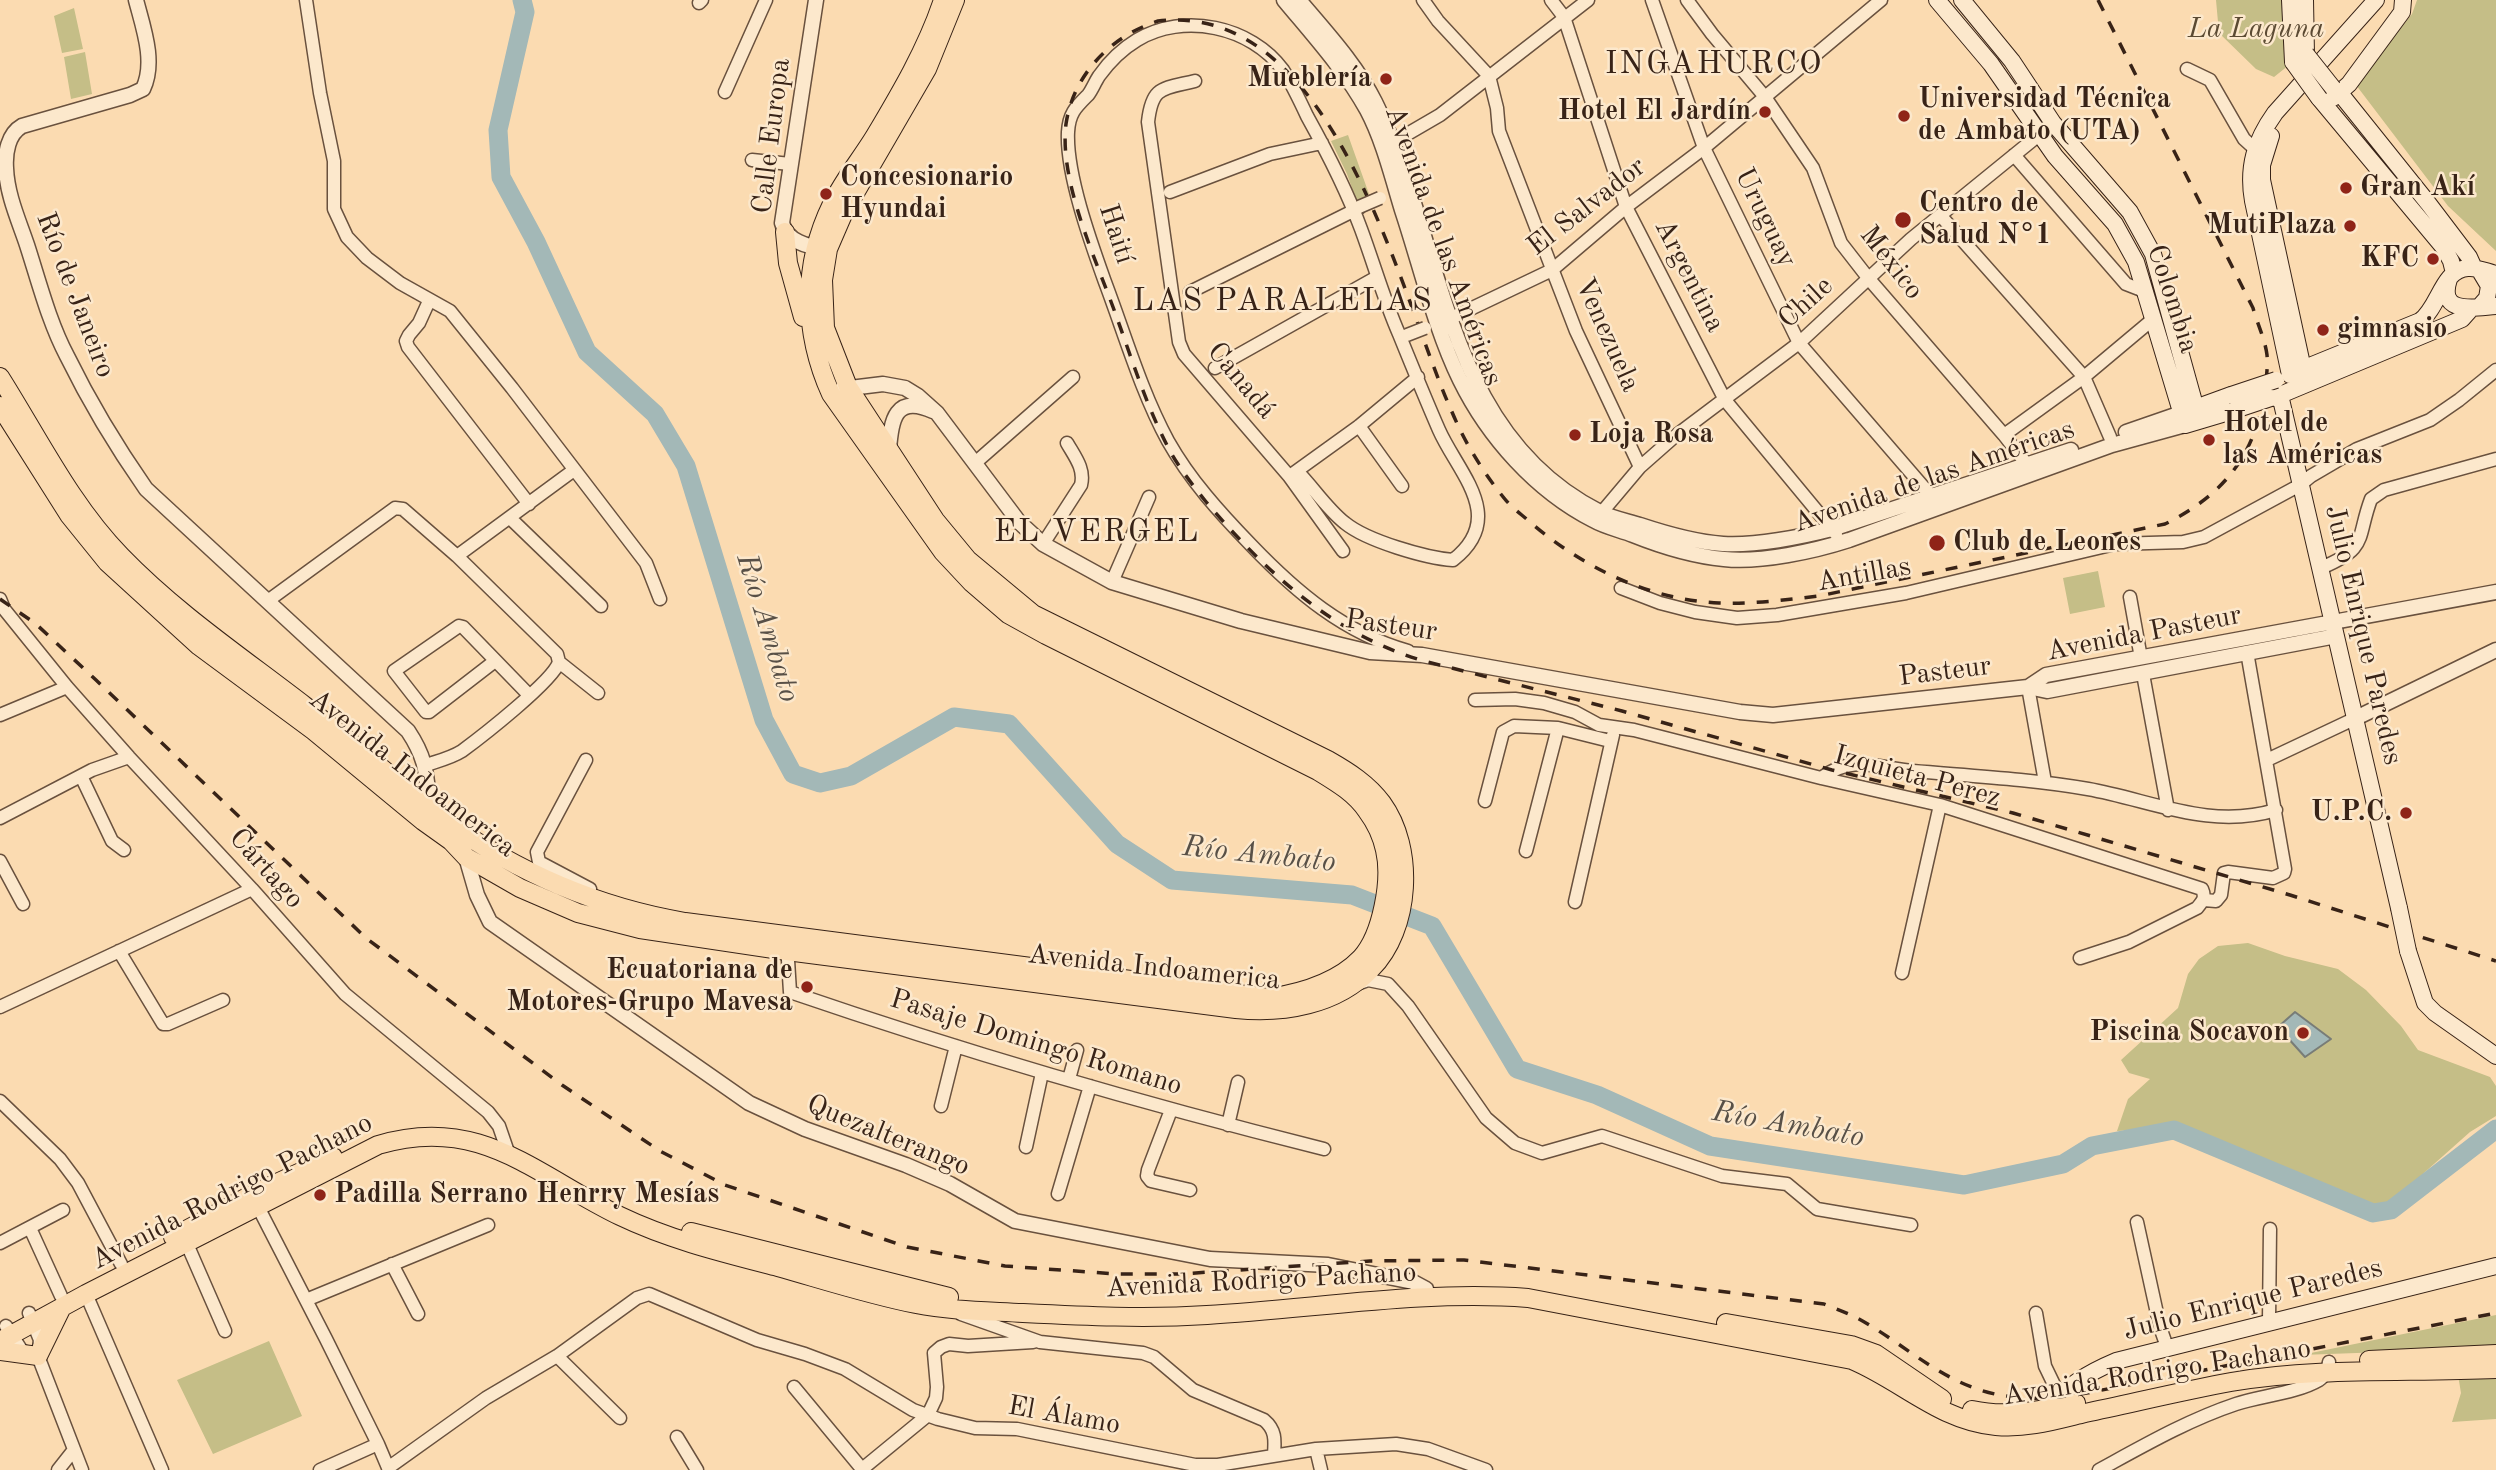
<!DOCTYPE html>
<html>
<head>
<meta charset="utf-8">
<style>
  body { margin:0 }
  canvas { display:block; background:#fbdbb1 }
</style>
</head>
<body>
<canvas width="2496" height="1470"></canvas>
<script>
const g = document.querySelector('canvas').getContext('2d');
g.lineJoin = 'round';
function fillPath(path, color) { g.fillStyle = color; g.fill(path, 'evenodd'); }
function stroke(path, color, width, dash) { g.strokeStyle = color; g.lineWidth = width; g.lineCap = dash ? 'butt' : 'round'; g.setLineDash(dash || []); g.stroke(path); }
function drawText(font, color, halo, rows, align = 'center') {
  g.font = font + ' "Old Standard TT",serif'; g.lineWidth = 5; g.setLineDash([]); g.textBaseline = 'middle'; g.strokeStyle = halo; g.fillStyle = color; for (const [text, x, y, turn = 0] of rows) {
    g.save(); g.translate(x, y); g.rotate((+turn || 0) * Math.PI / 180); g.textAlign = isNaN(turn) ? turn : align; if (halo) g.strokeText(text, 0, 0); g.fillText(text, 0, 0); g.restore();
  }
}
fillPath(new Path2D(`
  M2216 0H2284L2289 65 2274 77 2256 69 2219 33Z
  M2417 0H2496V251L2448 206 2356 85 2412 14Z
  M74 8 83 49 62 53 54 16Z
  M85 52 92 94 71 99 64 57Z
  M1348 135 1369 194 1357 202 1347 174 1331 141Z
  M2098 571 2105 607 2070 614 2063 578Z
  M2248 943 2285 956 2338 969 2366 990 2401 1026 2418 1050 2490 1077 2496 1086V1116L2470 1132 2389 1204 2373 1207 2351 1201 2174 1127 2117 1131 2128 1099 2150 1079 2129 1073 2121 1060 2178 1008 2188 974 2199 959 2218 946Z
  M2496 1315V1348L2301 1355Z
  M269 1341 302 1416 213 1454 177 1380Z
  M2496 1373V1419L2452 1422 2461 1393 2458 1375Z`), '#c5be87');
const water = new Path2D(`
  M2295 1012 2331 1039 2305 1057 2278 1027Z`);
fillPath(water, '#a3b8b7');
stroke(water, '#787c77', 2);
stroke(new Path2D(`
  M522 0 525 12 498 130 501 177 536 242 587 352 655 414 686 466 764 720 793 774 820 783 851 776 954 717 1009 724 1117 844 1172 880 1352 895 1432 926 1517 1069 1597 1095 1710 1146 1964 1185 2063 1164 2092 1146 2174 1130 2373 1213 2391 1210 2496 1129`), '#a3b8b7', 19);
const minor = new Path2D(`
  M306 0 320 93 334 161V209L347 237 367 258 400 283 450 311 512 388 646 563 660 599
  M1423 0 1438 21 1489 76 1497 108 1499 131 1576 331 1640 467
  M1551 0 1564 17 1626 207 1725 400 1836 534
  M1652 0 1704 148 1799 343 1932 497
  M1687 0 1712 34 1765 97 1813 168 1841 243 1869 279 2004 435 2032 471
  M699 3 702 0
  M2187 69 2210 80 2244 139 2255 149
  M1195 81C1162 89 1152 86 1148 122L1179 342 1184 354 1289 476 1343 551
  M725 92 766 0
  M1385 147 1440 115 1588 0
  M2014 155 2126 284 2144 291
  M752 160 790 164
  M1170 192 1270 154 1322 143
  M1940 215 2084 377 2110 437
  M1190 292 1359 208
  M429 301 419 323 409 335 406 341 408 347 529 504
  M1443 322 1552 270 1626 207 1704 148 1881 0
  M1215 368 1377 277
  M1359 426 1402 486
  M2004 435 2084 377 2152 320
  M975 463 1073 377
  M1297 471C1313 487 1327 509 1345 523 1367 541 1426 558 1453 560 1508 517 1458 473 1439 430 1425 398 1412 366 1399 334 1384 300 1374 264 1361 229 1347 191 1327 152 1307 116 1300 101 1292 84 1283 70 1251 26 1183 12 1137 40 1122 49 1109 62 1099 76 1095 82 1092 90 1088 95 1076 107 1069 113 1068 132 1066 174 1091 243 1105 282 1125 335 1141 391 1168 441 1190 480 1220 513 1251 545 1296 592 1344 633 1408 651
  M1291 475 1359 426 1418 377
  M510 518 601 606
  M1597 518 1640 467 1674 437 1799 343 1911 239 2045 130
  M1043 544 1081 485C1085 469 1075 457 1067 443
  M457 556 574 470
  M2321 568C2369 548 2356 539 2371 499L2384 490 2496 459
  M1112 582 1149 497
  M1621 588 1660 603 1695 612 1737 618 1777 615 1906 593 2115 544 2183 542 2204 537 2300 485 2311 476 2357 449 2430 420 2459 400 2496 370
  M2130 597 2141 658
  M0 599 4 609 67 687 129 757 252 889 345 994 488 1112 499 1126 509 1155
  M269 600 395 508 403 509 457 556 557 654 559 662
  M495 661 429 712H426L394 671 459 626 463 627 529 695
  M559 662 598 693
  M2143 674 2168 810
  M2028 687 2045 782
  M1475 700 1515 699 1544 703 1575 712 1599 725 1634 730 1821 778 1940 805 2202 889C2206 898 2203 901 2197 908L2129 942 2080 958
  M0 715 67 687
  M586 760 537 852 539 862 590 889
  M2267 760 2356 718
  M426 765C438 761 451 758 462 751 481 737 553 681 559 662
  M81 776 112 841 124 850
  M1821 778C1853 754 1877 768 1913 771 1971 776 2030 779 2088 789 2151 800 2209 830 2276 810
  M1485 801 1503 732 1514 726 1558 728
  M0 818 92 770 129 757
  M1526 851 1558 728 1610 741
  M0 861 23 904
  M2204 900 2216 901 2221 895 2224 873 2228 872 2273 878 2284 873 2285 869 2247 652
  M1575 902 1613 735
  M787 944 790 992C965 1052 1144 1104 1324 1149
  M119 951 163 1024H168L223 1000
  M1902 973 1940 805
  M1357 984 1368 980 1388 984 1408 1006 1486 1118 1515 1143 1542 1153 1602 1136 1722 1176 1787 1184 1817 1209 1911 1225
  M0 1007 252 889
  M1069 1079 1077 1050
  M0 1101 60 1159 78 1183 121 1264
  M941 1106 956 1046
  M1171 1110 1148 1170 1147 1176 1151 1181 1190 1190
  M1228 1125 1238 1082
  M1026 1147 1042 1073
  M1058 1194 1090 1086
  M255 1201 326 1339 378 1444 389 1470
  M2137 1222 2160 1327 2167 1347
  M30 1228 61 1296
  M0 1243 63 1210
  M187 1244 225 1331
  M392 1264 418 1314
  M86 1294 162 1470
  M306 1300 488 1225
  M2036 1313 2045 1366 2059 1395
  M961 1314 1040 1342 1143 1353 1154 1357 1193 1390 1264 1420C1276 1430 1275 1440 1274 1455
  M2269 1321 2270 1229
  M6 1326 22 1351 38 1356 40 1340 29 1313
  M38 1356 82 1470
  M557 1356 620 1418
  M794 1387 862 1469
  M677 1437 697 1470
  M1316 1449 1321 1470
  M388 1468 486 1398 557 1356 637 1298 649 1294 757 1340 805 1354 845 1369 913 1410 938 1419 975 1428 1017 1429 1195 1465H1218L1316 1449 1396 1444 1428 1449 1486 1470
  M58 1470 73 1451
  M320 1470 378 1444
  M861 1470 928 1415 936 1398 937 1387 934 1353 941 1347 949 1344 968 1346 1033 1342
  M2099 1470C2143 1446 2188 1420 2236 1404 2260 1396 2297 1393 2319 1380 2326 1375 2328 1370 2329 1362`);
const tertiary = new Path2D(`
  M136 0C143 27 156 62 143 89L130 95 22 126C8 134 5 153 6 168 7 195 19 221 27 245 39 282 49 322 67 356 90 403 116 446 146 489L408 731C428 761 426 776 430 809L426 816
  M816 0 782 223C787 241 807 247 824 248
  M1284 0C1313 35 1345 70 1367 110 1383 140 1392 177 1402 210 1420 264 1435 329 1460 380 1488 437 1536 491 1593 520 1605 527 1620 530 1633 535 1663 547 1692 556 1724 559 1761 563 1815 551 1849 540L2112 445 2185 425
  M1299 0C1326 32 1356 64 1375 102 1445 242 1441 432 1600 512 1612 518 1627 521 1640 525 1667 534 1695 542 1723 544 1755 546 1801 537 1832 529L2071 450
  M842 389 883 384 905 388 918 396 937 413 1019 522 1043 544 1112 582 1241 621 1370 652 1422 655 1740 712 1773 715 2028 687 2047 691 2336 636
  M2126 432 2181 413
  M889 450C891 420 895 394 933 411
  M2028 687 2046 675 2496 592
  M2356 718 2496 650
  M466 857 477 895 490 922 749 1103 805 1129 906 1165 950 1184 1015 1221 1210 1259 1328 1265 1413 1282 1426 1289`);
const secondary = new Path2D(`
  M1937 0 1991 64 2055 156 2115 224 2136 262 2185 425 2232 411
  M1962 0 2012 61 2053 123 2130 212 2153 254 2199 420
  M2290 0 2293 62
  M2305 0 2306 54
  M2333 88 2339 92 2428 203 2469 257 2474 268
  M2319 98 2444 248 2451 261 2454 273
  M2333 98 2349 84 2402 12 2403 0
  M2271 136 2262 165V180L2303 369
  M2449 279C2437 316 2476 307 2496 306
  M2479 307 2487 298 2489 286 2480 271
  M2295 372 2420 321C2439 308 2442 269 2468 268 2477 267 2487 272 2496 274
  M2290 375 2253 201C2247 167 2255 141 2275 113L2376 0
  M2280 395 2399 908
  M2273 398 2462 319 2470 310
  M2187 411 2231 395
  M2408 951 2425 1003 2435 1013 2496 1056
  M2052 1416 2049 1409C2065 1386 2090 1372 2116 1361L2496 1266`);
const primary = new Path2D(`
  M785 232 788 263 803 317
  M0 377C38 437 71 505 121 556 176 613 243 658 305 706 330 726 355 745 379 766 401 784 421 804 444 820 518 873 596 907 685 922L1269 998C1302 993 1337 983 1361 958 1382 935 1392 880 1385 850 1382 836 1376 823 1367 811 1355 793 1336 782 1318 771L1046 635 1008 614 972 583 943 552 831 394C803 332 802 265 832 204 844 179 861 159 875 136 900 94 926 50 942 3
  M0 406 69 515 107 562 199 646 314 731 423 821 451 841 466 857 520 888 578 913 640 929 787 951 1236 1009C1283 1014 1337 1005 1371 969 1411 929 1415 848 1382 803 1368 784 1349 772 1328 760L1033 614 968 560 935 520 848 387 825 328 823 280 828 249 844 212 927 69 955 0
  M691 1232 949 1297
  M173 1237 251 1195 333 1157
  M1726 1323 1851 1345 1876 1354 1942 1399
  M0 1341 86 1294 378 1145C480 1114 535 1175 620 1216 670 1240 724 1253 778 1267 824 1280 870 1295 916 1304 951 1311 987 1311 1023 1313 1084 1316 1146 1319 1207 1315 1314 1309 1421 1290 1528 1298L1852 1360C1902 1381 1940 1421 1996 1426 2026 1429 2056 1420 2085 1413 2133 1403 2182 1391 2231 1382 2319 1367 2407 1373 2496 1369
  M0 1351 38 1356 61 1309
  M2369 1360 2496 1354
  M1972 1410C2008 1418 2040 1410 2076 1403`);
stroke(minor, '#69513e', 15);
stroke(tertiary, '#69513e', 17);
stroke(secondary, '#382317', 18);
stroke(primary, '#382317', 20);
stroke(minor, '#fce8cc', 12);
stroke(tertiary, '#fce8cc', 14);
stroke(secondary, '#fce8cc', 16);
stroke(primary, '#fbdbb1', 18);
stroke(new Path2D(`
  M2098 0 2253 308C2257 323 2265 339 2267 355 2268 369 2266 383 2263 398 2254 458 2220 497 2165 524L1819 596C1786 600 1753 604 1719 603 1649 600 1582 567 1530 522 1521 514 1511 507 1504 498 1483 472 1465 443 1452 412 1401 300 1336 0 1158 21 1111 36 1073 75 1066 124 1059 180 1094 255 1113 307 1131 356 1146 406 1170 451 1180 469 1194 487 1207 503 1267 573 1334 635 1424 661L1622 711 1832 770 2013 813 2290 895 2496 961
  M0 599 36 624 96 680 366 938 562 1085 660 1151 725 1185 907 1247 1005 1266 1117 1274H1181L1370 1261 1464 1260 1824 1304C1836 1309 1848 1313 1859 1319 1899 1341 1936 1376 1980 1390 2017 1402 2055 1399 2092 1392L2496 1313`), '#382317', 3.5, [12, 12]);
const minorBridge = new Path2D(`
  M1359 207 1380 198
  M1407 335 1425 328`);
const secondaryBridge = new Path2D(`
  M2306 54 2333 88
  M2293 62 2319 98
  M2231 395 2276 380
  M2232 411 2271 398
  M2399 908 2408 951`);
stroke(minorBridge, '#69513e', 15, []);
stroke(secondaryBridge, '#382317', 18, []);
stroke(minorBridge, '#fce8cc', 12);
stroke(secondaryBridge, '#fce8cc', 16);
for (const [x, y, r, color] of [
  [1386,79,7,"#8f2418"],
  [1765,112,7,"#8f2418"],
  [1904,116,7,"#8f2418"],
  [2346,188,7,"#8f2418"],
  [826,194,7,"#8f2418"],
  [1903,220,9,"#8f2418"],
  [2350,226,7,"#8f2418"],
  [2433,259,7,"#8f2418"],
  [2323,330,7,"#8f2418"],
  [1575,435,7,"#8f2418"],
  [2209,440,7,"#8f2418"],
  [1937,543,9,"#8f2418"],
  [2406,813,7,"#8f2418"],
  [807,987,7,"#8f2418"],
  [2303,1033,7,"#8f2418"],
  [320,1195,7,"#8f2418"]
]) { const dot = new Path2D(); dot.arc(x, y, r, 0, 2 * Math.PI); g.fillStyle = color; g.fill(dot); stroke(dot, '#fce8cc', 2.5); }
drawText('italic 28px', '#5b4a33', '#fce8cc', [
  ["La Laguna",2256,30]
]);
drawText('bold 28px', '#382317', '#fce8cc', [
  ["Mueblería",1372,79,"right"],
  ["Universidad Técnica",1918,100],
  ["de Ambato (UTA)",1918,132],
  ["Hotel El Jardín",1751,112,"right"],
  ["Concesionario",840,178],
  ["Hyundai",840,210],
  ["Gran Akí",2360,188],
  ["Centro de",1919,204],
  ["Salud N°1",1919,236],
  ["MutiPlaza",2336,226,"right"],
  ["KFC",2419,259,"right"],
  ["gimnasio",2337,330],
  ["Hotel de",2223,424],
  ["las Américas",2223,456],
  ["Loja Rosa",1589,435],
  ["Club de Leones",1953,543],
  ["U.P.C.",2392,813,"right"],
  ["Ecuatoriana de",793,971,"right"],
  ["Motores-Grupo Mavesa",793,1003,"right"],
  ["Piscina Socavon",2289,1033,"right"],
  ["Padilla Serrano Henrry Mesías",334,1195]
], 'left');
drawText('28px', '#382317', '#fce8cc', [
  ["Calle Europa",772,136,-83],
  ["El Salvador",1587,207,-38],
  ["Uruguay",1765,218,64],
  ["Haití",1116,234,72],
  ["Avenida de las Américas",1443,246,70],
  ["México",1891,263,52],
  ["Argentina",1689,276,63],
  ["Río de Janeiro",75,295,69],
  ["Colombia",2172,299,72],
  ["Chile",1806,303,-42],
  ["Venezuela",1607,335,66],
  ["Canadá",1241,381,50],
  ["Avenida de las Américas",1934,477,-19],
  ["Antillas",1864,575,-10],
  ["Pasteur",1391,626,8],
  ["Avenida Pasteur",2144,634,-11],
  ["Julio Enrique Paredes",2363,635,77],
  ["Pasteur",1945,672,-7],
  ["Avenida Indoamerica",412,774,38],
  ["Izquieta Perez",1917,777,15],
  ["Cártago",266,869,48],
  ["Avenida Indoamerica",1154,968,6],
  ["Pasaje Domingo Romano",1036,1043,17],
  ["Quezalterango",888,1136,22],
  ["Avenida Rodrigo Pachano",232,1192,-27],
  ["Avenida Rodrigo Pachano",1261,1281,-3],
  ["Julio Enrique Paredes",2253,1300,-14],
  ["Avenida Rodrigo Pachano",2157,1373,-9],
  ["El Álamo",1064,1416,10]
]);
drawText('italic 30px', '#585047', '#fce8cc', [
  ["Río Ambato",767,628,73],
  ["Río Ambato",1259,855,6],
  ["Río Ambato",1788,1125,10]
]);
g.letterSpacing = '2px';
drawText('32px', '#382317', '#fce8cc', [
  ["INGAHURCO",1714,65],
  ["LAS PARALELAS",1283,302],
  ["EL VERGEL",1097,533]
]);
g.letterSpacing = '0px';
</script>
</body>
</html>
